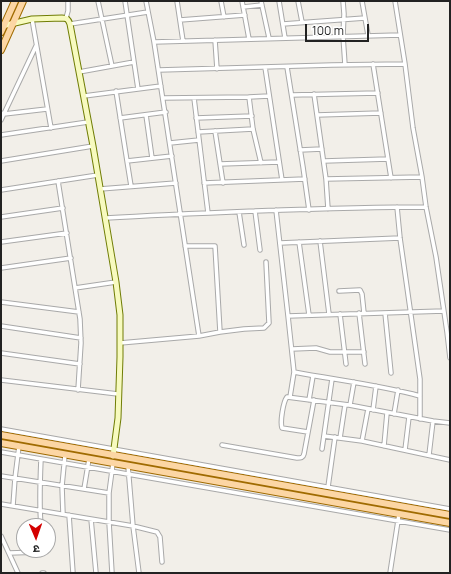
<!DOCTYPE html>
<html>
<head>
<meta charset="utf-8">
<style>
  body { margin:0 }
  #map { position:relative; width:451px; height:574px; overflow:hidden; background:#f2efe9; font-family:Manrope,"Noto Sans Devanagari",sans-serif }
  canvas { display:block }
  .frame { position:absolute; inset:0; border:2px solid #222; pointer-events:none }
  .north { position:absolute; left:16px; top:518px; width:40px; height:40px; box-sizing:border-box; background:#fff; border:1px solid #a7a7a7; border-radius:50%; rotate:178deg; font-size:11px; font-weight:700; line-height:16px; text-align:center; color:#222 }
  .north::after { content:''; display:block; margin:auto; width:14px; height:18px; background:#d40000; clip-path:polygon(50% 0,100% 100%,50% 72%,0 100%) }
  .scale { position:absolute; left:305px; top:24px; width:64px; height:18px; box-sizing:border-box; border:2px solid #222; border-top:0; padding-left:5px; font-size:12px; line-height:14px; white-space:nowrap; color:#222; -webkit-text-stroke:3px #fff; paint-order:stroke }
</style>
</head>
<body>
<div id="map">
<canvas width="451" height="574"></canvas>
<div class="frame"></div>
<div class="north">उ</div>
<div class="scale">100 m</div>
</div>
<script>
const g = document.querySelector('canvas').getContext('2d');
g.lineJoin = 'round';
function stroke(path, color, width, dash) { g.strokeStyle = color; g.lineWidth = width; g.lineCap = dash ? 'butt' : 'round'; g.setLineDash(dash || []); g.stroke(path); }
const street = new Path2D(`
  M98 1 112 66
  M125 1 138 89
  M146 1 154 42 199 336
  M177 1 183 41
  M221 1 224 17
  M242 1 249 39
  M261 1 269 38
  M279 1 285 38
  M298 1 302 22
  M343 1 344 14 343 36 345 65
  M362 1 368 35
  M395 1 405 64 413 128 422 177 426 207 436 257 447 332 450 358
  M243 7 262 5
  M66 18 68 11V1
  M32 19 51 128
  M180 20 245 15
  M70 24 148 12
  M283 24 365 18
  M215 40 217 69
  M154 42 400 35
  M373 64 391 178
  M265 67 282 180
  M287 67 303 167 309 210
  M159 70 332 65 405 64
  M79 72 134 62
  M116 91 127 161 172 156
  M314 94 326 179 328 209
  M292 95 378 93
  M84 96 161 86
  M249 97 253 129 261 163
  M163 98 249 97 269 96
  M194 98 208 213
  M1 113 4 114 47 109
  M146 115 152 158
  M317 115 381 113
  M120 118 166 112
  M196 118 252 116
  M1 120 36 46
  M215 131 223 183
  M198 132 253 129
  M1 135 88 122
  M170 143 199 140
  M300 150 322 149
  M1 161 93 146
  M127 161 131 186
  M324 161 388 159
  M220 164 279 162
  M326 179 422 177
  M58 181 80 319 81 343 78 390
  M204 183 305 179
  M100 189 176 183
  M1 190 98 175
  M397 207 400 238 420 379V419
  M276 210 288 316 444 311
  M255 211 260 250
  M239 212 244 245
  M1 217 63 208
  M106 218C156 215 205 213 255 211 312 209 369 207 426 207
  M320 241 329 314
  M1 242 67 233
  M299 242 309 315
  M280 243 400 238
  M185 246H215L220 332
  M1 268 71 258
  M75 288 116 282
  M339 291 360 290 362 294 364 313
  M1 302 79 312
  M359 313 365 364
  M385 313 391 373
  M340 314 346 364
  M288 316 294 372 290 397
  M1 326 81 338
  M120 343 199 336 220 332 244 329 264 328 269 323 266 262
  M292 349 316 348 330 352H364
  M1 353 80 364
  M294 372C336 380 379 385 420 396
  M1 380 118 394
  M309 400 313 376
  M350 405 354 382
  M373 410 376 386
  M394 414 398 390
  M1 429 450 509
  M308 432 282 428C280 422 283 402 287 397L349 405 433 421 450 423
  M324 436 362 441 450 460
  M340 438 345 405
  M362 441 368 409
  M222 445 297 458C301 458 303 458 304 454L314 400
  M384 446 387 413
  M322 449 332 379
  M405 450 409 417
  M1 452 450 530
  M429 455 433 421
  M128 466 133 526 139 573
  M1 476 109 493
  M328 487 335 437
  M84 489 89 459
  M1 504 133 526 157 532 160 537 162 562
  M13 506 15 478 19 446
  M63 514 62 486 65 455
  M69 515 73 573
  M91 519 96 573
  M41 526C39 504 40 482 41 459
  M1 536 18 573
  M9 553 41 552
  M42 573H44
  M112 573 109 522V493L113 463
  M390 573 399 514`);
const secondary = new Path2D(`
  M2 26 32 19 62 18C67 18 68 19 70 24L93 146 116 282 120 315V357L118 418 113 456`);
const primary = new Path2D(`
  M1 32 15 1
  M1 50 23 1
  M1 435 450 515
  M1 443 450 523`);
stroke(street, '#a9a9a9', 5.5);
stroke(secondary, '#707d05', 7);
stroke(primary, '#a06b00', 8);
stroke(street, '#fff', 3.5);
stroke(secondary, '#f7fabf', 5);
stroke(primary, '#fcd6a4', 6);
</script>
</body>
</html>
